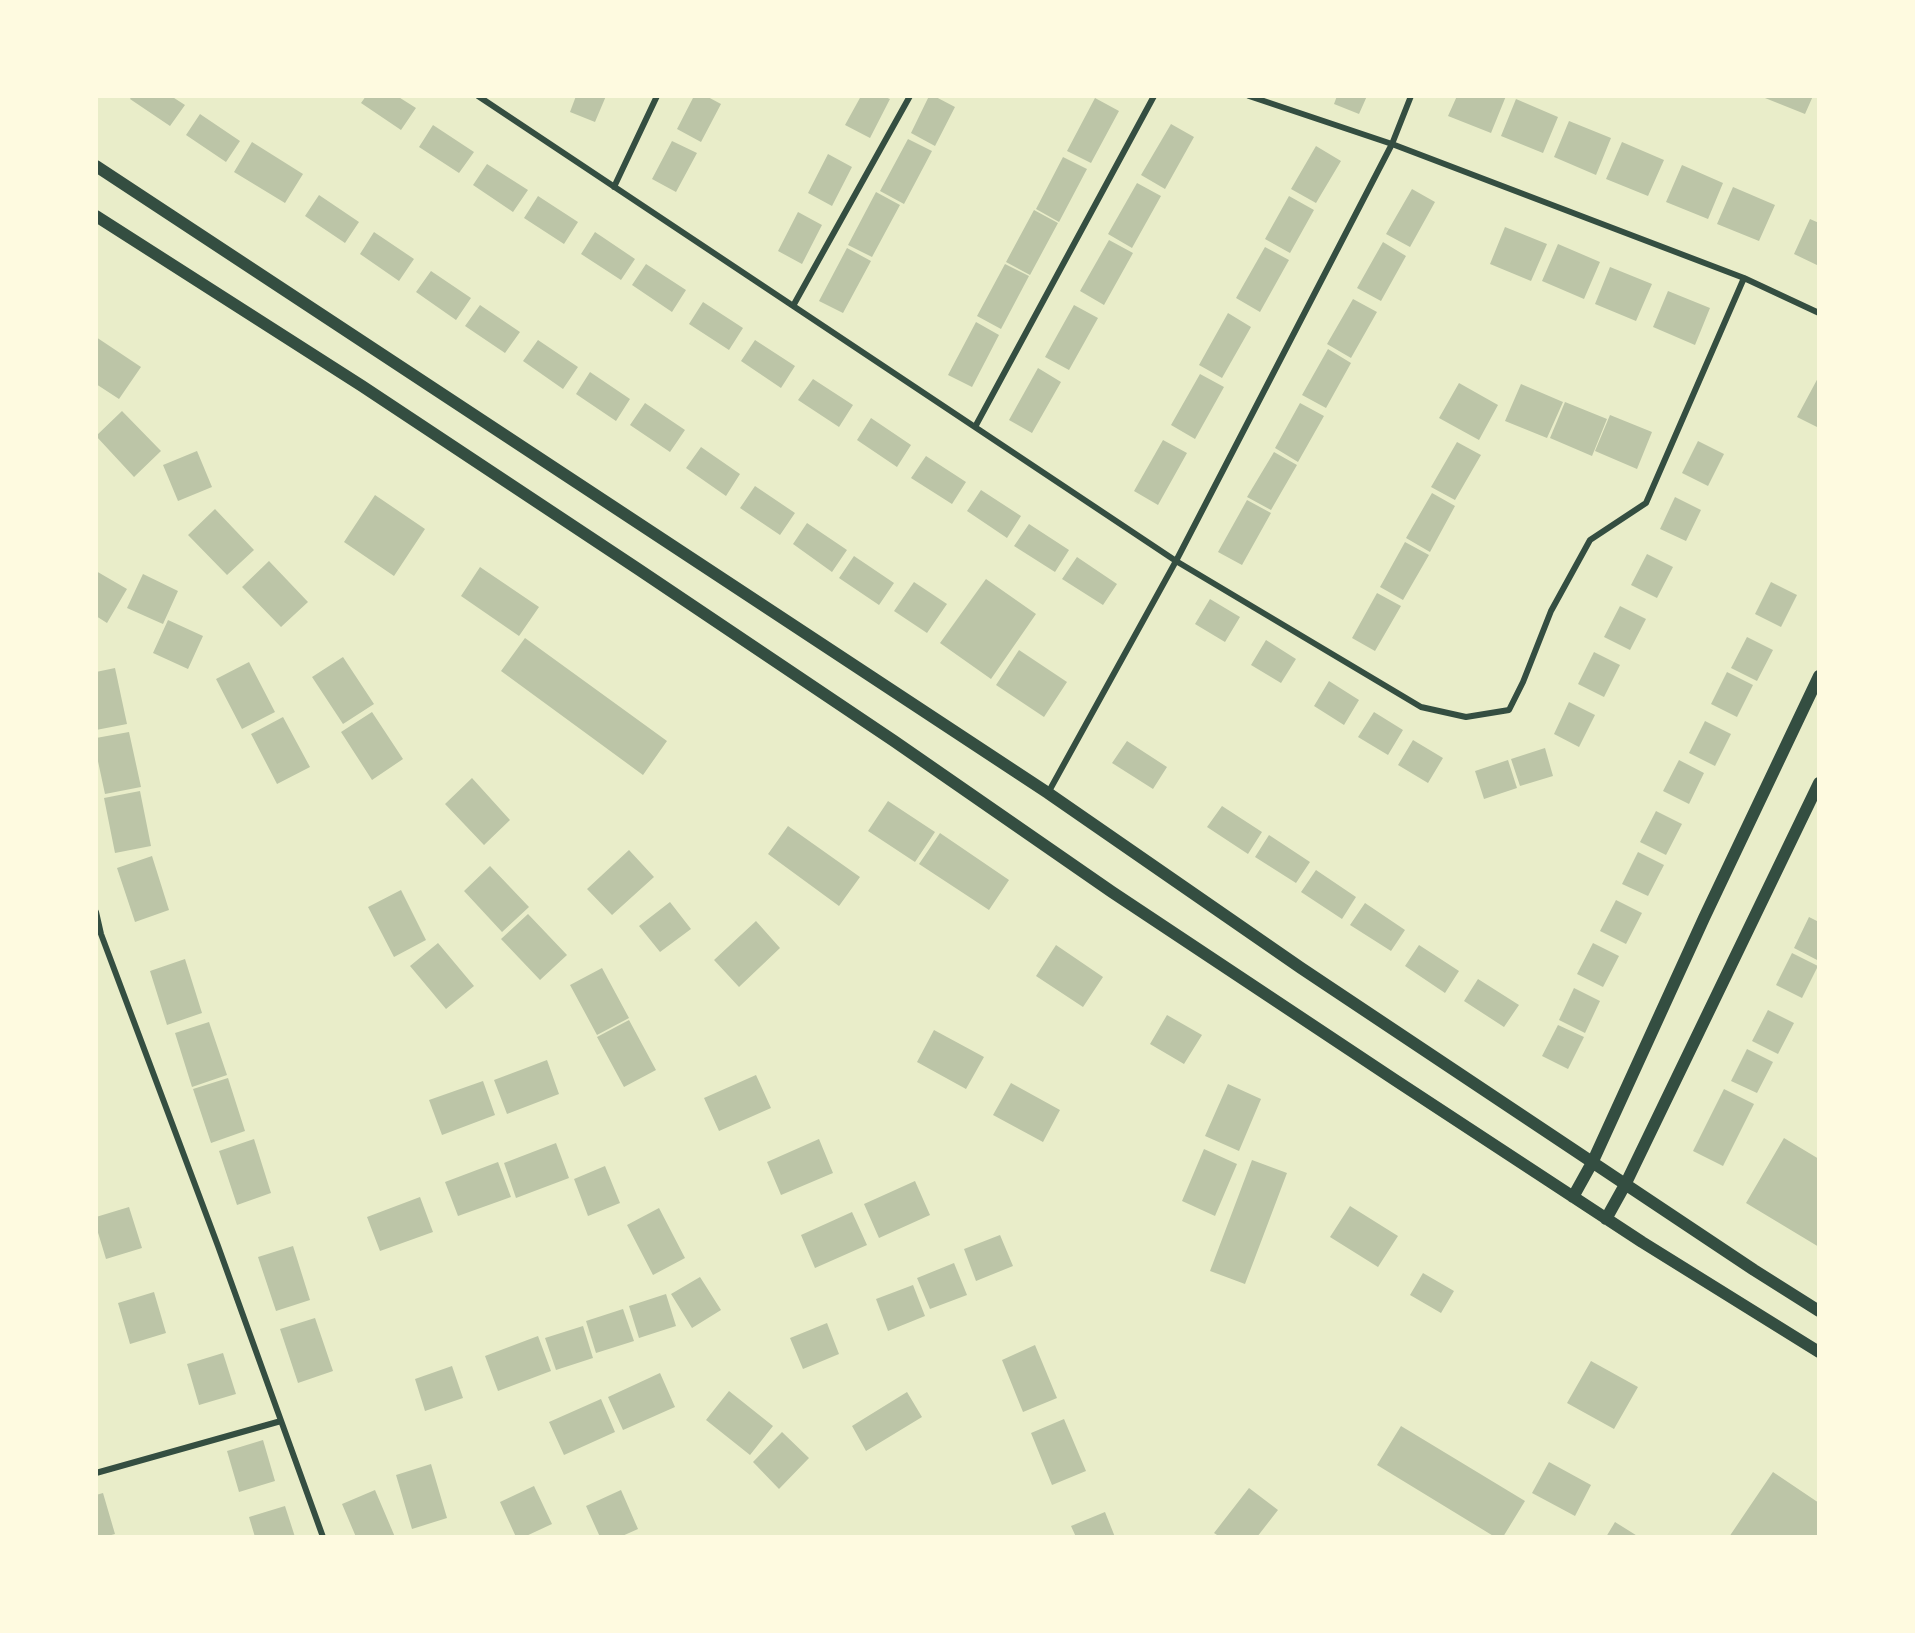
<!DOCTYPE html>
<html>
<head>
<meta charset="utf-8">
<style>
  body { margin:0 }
  #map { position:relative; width:1915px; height:1633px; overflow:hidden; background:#e9edc9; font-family:"IBM Plex Sans",sans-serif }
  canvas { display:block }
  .frame { position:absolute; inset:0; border:98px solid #fefae0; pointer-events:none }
</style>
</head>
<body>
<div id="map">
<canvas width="1915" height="1633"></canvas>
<div class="frame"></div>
</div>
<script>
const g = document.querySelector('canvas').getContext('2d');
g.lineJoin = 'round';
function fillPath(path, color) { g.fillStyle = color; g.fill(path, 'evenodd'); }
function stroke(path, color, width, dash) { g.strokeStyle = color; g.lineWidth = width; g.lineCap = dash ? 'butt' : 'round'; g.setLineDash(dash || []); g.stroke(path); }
fillPath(new Path2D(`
  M132 96H171L185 105 170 126 130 99Z
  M366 96H397L416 108 401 130 361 103Z
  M576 96H606L595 122 570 112Z
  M694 96H706L721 104 701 142 677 129Z
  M861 96H883L890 99 870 138 845 125Z
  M929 96H934L955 107 935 146 911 133Z
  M1337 96H1367L1359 114 1334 104Z
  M1457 96H1506L1491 133 1448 116Z
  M1760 96H1813L1805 114Z
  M1095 98 1119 111 1091 163 1067 151Z
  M1516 99 1558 117 1543 153 1501 136Z
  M200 114 240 141 226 162 186 135Z
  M1569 121 1611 138 1596 175 1554 157Z
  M1171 124 1194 137 1165 189 1141 175Z
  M433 125 474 152 459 173 419 147Z
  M908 139 932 151 904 204 880 191Z
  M672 141 697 153 676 192 652 179Z
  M252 142 303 174 285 203 234 172Z
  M1622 142 1664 160 1648 196 1606 179Z
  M1316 146 1341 161 1316 203 1291 189Z
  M828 154 852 167 832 206 808 193Z
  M1063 157 1087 169 1059 222 1036 209Z
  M487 164 528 190 513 212 473 185Z
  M1682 165 1723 183 1708 219 1666 202Z
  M1137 183 1161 196 1132 248 1108 234Z
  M1733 187 1775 205 1759 241 1717 224Z
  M1412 189 1435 202 1410 247 1386 234Z
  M876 192 900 205 872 257 848 245Z
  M319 195 359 222 345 243 305 216Z
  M538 196 578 222 564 244 524 218Z
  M1289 196 1314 210 1290 253 1265 239Z
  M1034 210 1058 223 1030 275 1006 262Z
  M798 212 822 225 802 264 778 251Z
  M1810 219 1819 223V266L1794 254Z
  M1505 227 1547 244 1531 281 1490 264Z
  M374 232 414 259 399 281 360 254Z
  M595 232 635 259 621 280 581 254Z
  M1109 240 1133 253 1104 305 1080 291Z
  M1383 242 1406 256 1381 301 1357 288Z
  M1558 244 1600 262 1584 299 1542 281Z
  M1265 247 1289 260 1260 312 1236 298Z
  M847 248 871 261 843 313 819 301Z
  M646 264 686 290 672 312 632 285Z
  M1005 264 1029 276 1001 329 977 316Z
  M1610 267 1652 284 1636 321 1595 304Z
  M431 271 471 298 456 320 416 292Z
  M1668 291 1710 308 1695 345 1653 327Z
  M1353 299 1377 312 1351 358 1327 344Z
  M703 302 743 328 729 350 689 324Z
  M480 305 520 332 505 353 465 326Z
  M1074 305 1098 318 1069 370 1045 357Z
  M1228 313 1251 327 1222 378 1199 365Z
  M976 322 999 335 972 387 948 375Z
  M96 337 141 367 119 399 96 384Z
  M538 340 578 367 563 389 523 361Z
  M755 340 795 366 781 388 741 361Z
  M1328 349 1351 363 1326 408 1302 395Z
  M1038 368 1061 382 1032 433 1009 420Z
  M590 372 630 399 616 421 576 394Z
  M1200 374 1224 387 1195 439 1171 425Z
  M1819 376V428L1797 417Z
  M813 379 853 405 839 427 798 400Z
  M1459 383 1498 405 1479 440 1439 418Z
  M1521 384 1563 402 1547 438 1505 421Z
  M1565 402 1607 419 1592 456 1550 438Z
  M645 403 685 430 670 452 630 425Z
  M1300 403 1324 416 1298 462 1275 448Z
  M122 411 161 451 134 477 96 436Z
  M1610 415 1652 432 1637 469 1595 451Z
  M871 418 911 445 897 467 857 440Z
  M1163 440 1187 453 1158 505 1134 491Z
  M1698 441 1724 454 1708 486 1682 473Z
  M1457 442 1481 455 1455 500 1431 487Z
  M701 447 740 474 726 496 686 468Z
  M197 451 212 487 178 501 163 465Z
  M1274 452 1297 465 1271 510 1247 497Z
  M926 456 966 482 952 504 911 478Z
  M755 486 795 513 780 535 740 508Z
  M981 490 1021 516 1007 538 967 511Z
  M1432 493 1455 506 1430 552 1406 538Z
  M375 495 425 529 394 576 344 542Z
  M1675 497 1701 510 1686 541 1660 529Z
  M1247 500 1271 513 1242 565 1218 552Z
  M215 509 254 550 227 575 188 535Z
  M807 523 847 550 832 572 793 544Z
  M1029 524 1069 550 1055 572 1014 546Z
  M1405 542 1429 555 1403 600 1380 587Z
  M1647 554 1673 567 1657 598 1631 585Z
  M854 556 894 583 879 605 839 578Z
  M1077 557 1117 584 1103 605 1062 579Z
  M269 561 308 602 281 627 242 587Z
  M480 567 539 607 519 636 461 596Z
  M96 571 127 589 107 623 96 616Z
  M143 574 178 591 163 624 127 608Z
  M986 579 1036 614 991 679 940 643Z
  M914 582 947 604 927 633 894 611Z
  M1771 582 1797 595 1781 627 1755 614Z
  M1377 593 1401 606 1375 651 1352 638Z
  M1210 599 1240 617 1225 642 1195 624Z
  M1620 606 1646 619 1630 650 1604 637Z
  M168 620 203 636 188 669 153 653Z
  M1747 637 1773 650 1757 681 1731 668Z
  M525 638 667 741 643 775 501 671Z
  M1266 640 1296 659 1281 683 1251 665Z
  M1019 650 1067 682 1044 717 996 685Z
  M1594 652 1620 665 1604 697 1578 684Z
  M343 657 374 704 343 724 312 677Z
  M249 662 275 712 242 729 216 679Z
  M115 668 127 724 96 730V672Z
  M1727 672 1753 685 1737 717 1711 704Z
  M1329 681 1359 700 1344 725 1314 706Z
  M1569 702 1595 715 1579 747 1554 734Z
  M372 712 403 759 372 780 341 732Z
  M1374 712 1403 730 1388 755 1358 737Z
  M283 717 310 767 277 784 251 734Z
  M1705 721 1731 734 1715 766 1689 753Z
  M129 732 141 787 105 794 96 752V738Z
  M1413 740 1443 758 1428 783 1398 765Z
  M1127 741 1167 767 1153 789 1112 763Z
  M1545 748 1553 776 1520 786 1511 759Z
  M1508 760 1517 788 1484 799 1475 771Z
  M1679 760 1704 773 1689 804 1663 791Z
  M472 778 510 820 484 845 445 804Z
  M140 791 151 846 115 853 104 798Z
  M888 801 935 832 915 862 868 831Z
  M1222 806 1262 832 1248 854 1207 827Z
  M1656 811 1682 824 1666 855 1640 842Z
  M788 826 860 877 839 906 768 854Z
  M940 833 1009 880 989 910 919 864Z
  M1269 835 1310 862 1296 883 1255 857Z
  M629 850 654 877 612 915 587 889Z
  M1638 852 1664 865 1648 896 1622 884Z
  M152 856 169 910 135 922 117 868Z
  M490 866 529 907 502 932 464 891Z
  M1316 870 1356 897 1342 919 1301 892Z
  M401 890 426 940 394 957 368 907Z
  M1616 900 1642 913 1626 944 1600 931Z
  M670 902 691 929 660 952 639 926Z
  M1365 903 1405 930 1391 951 1350 925Z
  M528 914 567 955 540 980 501 939Z
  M1809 917 1819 922V961L1794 948Z
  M756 921 780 948 739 987 714 960Z
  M438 943 474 986 446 1009 410 966Z
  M1593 943 1619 956 1603 987 1577 974Z
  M1056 945 1103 977 1083 1007 1036 976Z
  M1419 945 1459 971 1445 993 1405 966Z
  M1792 953 1818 966 1802 998 1776 985Z
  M185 959 202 1013 167 1025 150 971Z
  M602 968 629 1018 597 1035 570 985Z
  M1478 979 1519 1005 1504 1027 1464 1001Z
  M1574 988 1600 1001 1585 1033 1559 1020Z
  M1768 1010 1794 1023 1778 1054 1752 1041Z
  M1167 1015 1202 1035 1184 1064 1150 1044Z
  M629 1020 656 1070 624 1087 597 1037Z
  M209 1022 227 1075 192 1087 175 1033Z
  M1558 1025 1584 1037 1568 1069 1542 1056Z
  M934 1030 984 1057 966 1089 917 1062Z
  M1747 1049 1773 1062 1757 1093 1731 1081Z
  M547 1060 559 1094 507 1114 494 1080Z
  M756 1075 771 1108 719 1131 704 1098Z
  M228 1078 245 1131 211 1143 193 1089Z
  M483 1081 495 1115 442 1135 429 1100Z
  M1011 1083 1060 1110 1043 1142 993 1115Z
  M1228 1084 1261 1099 1239 1151 1205 1136Z
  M1724 1089 1754 1104 1723 1166 1693 1151Z
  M1784 1138 1819 1159V1247L1746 1203Z
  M254 1139 271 1193 237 1205 219 1151Z
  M819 1139 833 1173 781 1195 767 1162Z
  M556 1143 569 1178 516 1198 504 1163Z
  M1204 1149 1237 1164 1215 1216 1182 1201Z
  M1252 1160 1287 1173 1245 1284 1210 1271Z
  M498 1162 511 1197 458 1216 445 1182Z
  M605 1166 620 1203 588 1216 574 1179Z
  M915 1181 930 1215 879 1238 864 1204Z
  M420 1197 433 1232 380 1251 367 1217Z
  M1350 1206 1398 1236 1378 1267 1330 1237Z
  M129 1207 142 1248 106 1259 96 1226V1217Z
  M659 1208 685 1258 653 1275 627 1225Z
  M852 1212 867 1245 815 1268 801 1235Z
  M1000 1235 1013 1266 976 1281 964 1249Z
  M293 1246 310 1300 276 1311 258 1257Z
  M954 1263 967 1295 930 1309 917 1278Z
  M1423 1273 1454 1291 1441 1313 1410 1295Z
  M700 1277 721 1310 692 1328 671 1294Z
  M913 1285 925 1316 888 1331 876 1299Z
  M154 1292 166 1333 130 1344 118 1303Z
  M666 1294 676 1326 639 1338 629 1306Z
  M623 1309 634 1341 596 1353 586 1321Z
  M315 1318 333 1371 298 1383 280 1329Z
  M827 1323 839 1354 803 1369 790 1338Z
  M583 1326 593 1358 556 1370 545 1338Z
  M538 1336 551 1371 498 1391 485 1356Z
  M1035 1345 1057 1398 1023 1412 1002 1360Z
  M223 1353 236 1394 199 1405 187 1364Z
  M1591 1361 1638 1387 1614 1429 1567 1403Z
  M452 1366 463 1398 425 1411 415 1379Z
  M660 1373 675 1407 623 1430 608 1397Z
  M729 1391 773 1426 750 1455 706 1420Z
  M907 1392 922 1417 866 1451 852 1426Z
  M601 1399 615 1432 564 1455 549 1422Z
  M1064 1419 1086 1471 1052 1485 1031 1433Z
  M1401 1426 1525 1501 1503 1537H1495L1377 1465Z
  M782 1432 809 1458 779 1489 753 1462Z
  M263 1440 275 1481 239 1492 227 1451Z
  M1549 1462 1591 1485 1575 1516 1532 1493Z
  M431 1464 447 1518 412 1529 396 1475Z
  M1773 1472 1819 1503V1537H1729Z
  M534 1486 552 1524 524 1537H516L500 1502Z
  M1249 1488 1278 1510 1257 1537H1220L1214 1533Z
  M375 1490 395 1537H356L342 1504Z
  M621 1490 638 1529 620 1537H600L586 1506Z
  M103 1493 115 1534 104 1537H96V1495Z
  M285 1506 295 1537H255L249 1517Z
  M1105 1512 1115 1537H1076L1071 1526Z
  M1615 1522 1639 1537H1606Z`), '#bcc5a7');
stroke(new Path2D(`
  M478 96 1176 561 1421 707 1466 717 1509 710 1523 682 1551 611 1590 540 1646 503 1744 278
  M1249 96 1392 144 1744 278 1819 313
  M614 187 657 96
  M793 306 910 96
  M975 427 1154 96
  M1048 793 1176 561 1392 144 1411 96
  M96 912 101 934 218 1246 323 1537
  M96 1473 281 1421`), '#344e41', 6);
stroke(new Path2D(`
  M96 166 1048 793 1301 968 1754 1270 1819 1311
  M96 216 362 386 638 569 894 741 1112 892 1395 1080 1642 1242 1819 1352
  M1573 1197 1593 1161 1704 918 1819 676
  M1606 1219 1626 1183 1819 783`), '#344e41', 12);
</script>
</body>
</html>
